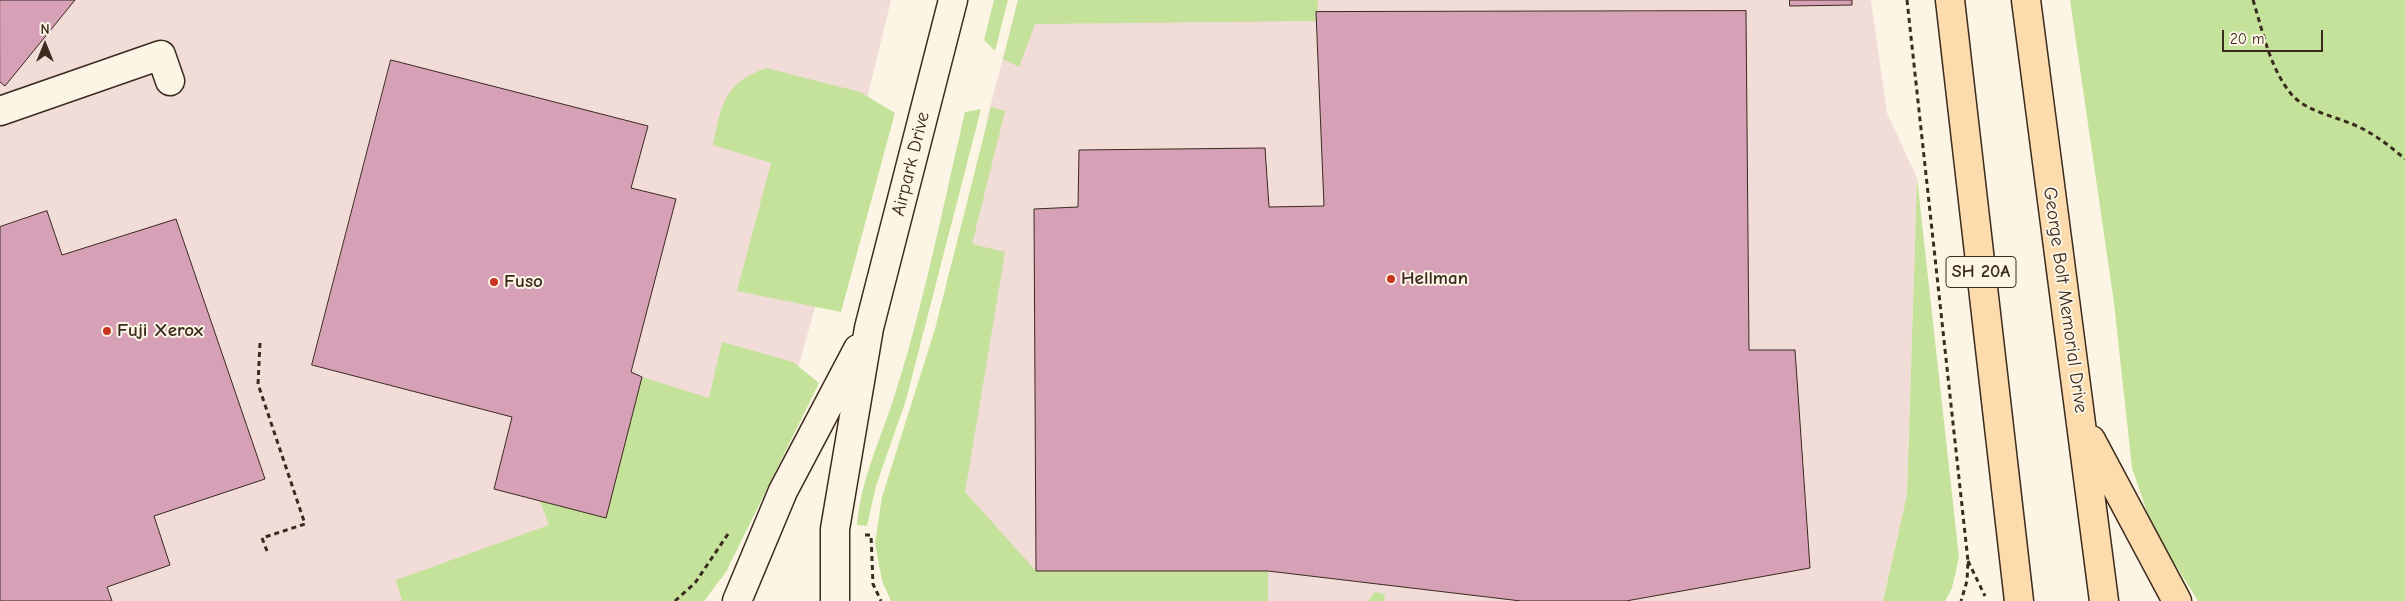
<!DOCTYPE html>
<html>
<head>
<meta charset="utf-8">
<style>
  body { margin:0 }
  #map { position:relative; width:2405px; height:601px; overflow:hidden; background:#fcf5e5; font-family:"Comic Neue",sans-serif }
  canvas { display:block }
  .north { position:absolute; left:20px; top:20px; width:50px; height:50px; -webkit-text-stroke:4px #fcf5e5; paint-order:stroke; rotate:0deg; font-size:14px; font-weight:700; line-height:20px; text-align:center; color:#3b2a1e }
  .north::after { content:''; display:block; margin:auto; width:18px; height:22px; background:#3b2a1e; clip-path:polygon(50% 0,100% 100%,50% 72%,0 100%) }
  .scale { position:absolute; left:2222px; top:30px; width:101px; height:22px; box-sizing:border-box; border:2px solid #3b2a1e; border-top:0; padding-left:6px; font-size:15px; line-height:18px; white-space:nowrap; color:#3b2a1e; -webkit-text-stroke:4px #fcf5e5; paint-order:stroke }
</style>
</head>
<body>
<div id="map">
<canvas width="2405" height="601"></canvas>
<div class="north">N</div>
<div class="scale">20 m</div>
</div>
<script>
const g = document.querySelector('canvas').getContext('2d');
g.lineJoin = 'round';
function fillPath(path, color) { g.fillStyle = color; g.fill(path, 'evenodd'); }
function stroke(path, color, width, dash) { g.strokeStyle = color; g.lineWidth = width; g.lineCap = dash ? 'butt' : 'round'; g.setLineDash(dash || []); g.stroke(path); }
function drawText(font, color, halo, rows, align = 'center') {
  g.font = font + ' "Comic Neue",sans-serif'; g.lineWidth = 4; g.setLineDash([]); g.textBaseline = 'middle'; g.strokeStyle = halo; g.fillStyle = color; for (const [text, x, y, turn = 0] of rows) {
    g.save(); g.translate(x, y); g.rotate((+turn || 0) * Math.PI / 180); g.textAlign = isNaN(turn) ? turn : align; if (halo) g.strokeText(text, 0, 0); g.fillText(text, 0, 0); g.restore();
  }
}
fillPath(new Path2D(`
  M0 0H891L826 268 791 393 650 601H0Z
  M1018 0H1871L1887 113 1917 178 1907 495 1883 601H928L987 119Z`), '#f1dcd7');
fillPath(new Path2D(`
  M994 0H1008L995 51 984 40Z
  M1018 0H1318L1317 21 1035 24 1019 67 1003 59Z
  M2070 0H2405V601H2198L2153 529 2132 468 2114 303Z
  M766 68 860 92 895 113 841 312 737 291 771 163 713 145C722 104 723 84 766 68Z
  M991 107 1005 111 972 244 1005 252 965 492 1036 571H1268V601H891L882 581 875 543 882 497 935 329Z
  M981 109 906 400 876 486 867 526 857 525C861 477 882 437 896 391 925 300 943 205 965 112Z
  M1917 178 1959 557 1952 588 1945 601H1883L1907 495Z
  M722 342 793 362 819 383 726 572 704 601H402L396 580 549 525 540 501 606 517 642 377 709 398Z
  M1375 592 1385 594 1384 601H1368Z`), '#c4e29a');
const building = new Path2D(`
  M0 0H75L5 86 0 82Z
  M1790 0H1852V5L1790 6Z
  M1746 11 1749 350H1795L1810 568 1626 601H1521L1268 571H1036L1034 209 1078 207 1079 150 1265 148 1269 207 1324 206 1316 12Z
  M391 60 648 126 631 188 676 199 631 372 642 377 606 518 494 489 512 417 312 365Z
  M47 211 62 255 176 219 265 479 154 516 170 565 107 587 112 601H0V227Z`);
fillPath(building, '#d6a0b6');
stroke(building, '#3b2a1e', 1);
const minor = new Path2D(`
  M0 111 161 55 170 81
  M737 601 783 491 858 349
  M835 601V529L869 328 953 0`);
const highway = new Path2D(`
  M1950 0 2019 601
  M2026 0 2104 601
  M2091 440 2177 601`);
stroke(minor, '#3b2a1e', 31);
stroke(highway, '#3b2a1e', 31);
stroke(new Path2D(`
  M1907 0 1968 561 1967 581 1961 601
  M2253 0C2263 32 2270 69 2292 95 2308 113 2340 117 2361 128 2377 136 2391 147 2405 159
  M260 343 258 384 305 524 262 538 267 551
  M865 535H871L873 584 881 601
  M1968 561 1985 596
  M675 601 695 583 730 531`), '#3b2a1e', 3, [5, 4]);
stroke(minor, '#fcf5e5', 28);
stroke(highway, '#fcdcac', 28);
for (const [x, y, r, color] of [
  [1391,279,5,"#c8321e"],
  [494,282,5,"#c8321e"],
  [107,331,5,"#c8321e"]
]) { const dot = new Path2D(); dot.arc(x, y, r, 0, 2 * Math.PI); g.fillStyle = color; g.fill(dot); stroke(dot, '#fcf5e5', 2); }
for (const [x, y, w] of [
  [1981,272,70]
]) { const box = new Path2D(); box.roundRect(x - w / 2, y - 15.5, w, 31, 4); g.fillStyle = '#fcf5e5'; g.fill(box); stroke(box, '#3b2a1e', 1); }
drawText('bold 18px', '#3b2a1e', null, [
  ["SH 20A",1981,272]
]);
drawText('19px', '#3b2a1e', '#fcf5e5', [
  ["Airpark Drive",911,164,-76],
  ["George Bolt Memorial Drive",2065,300,82]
]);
drawText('bold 19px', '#3b2a1e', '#fcf5e5', [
  ["Hellman",1401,279],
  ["Fuso",504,282],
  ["Fuji Xerox",117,331]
], 'left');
</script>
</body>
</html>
